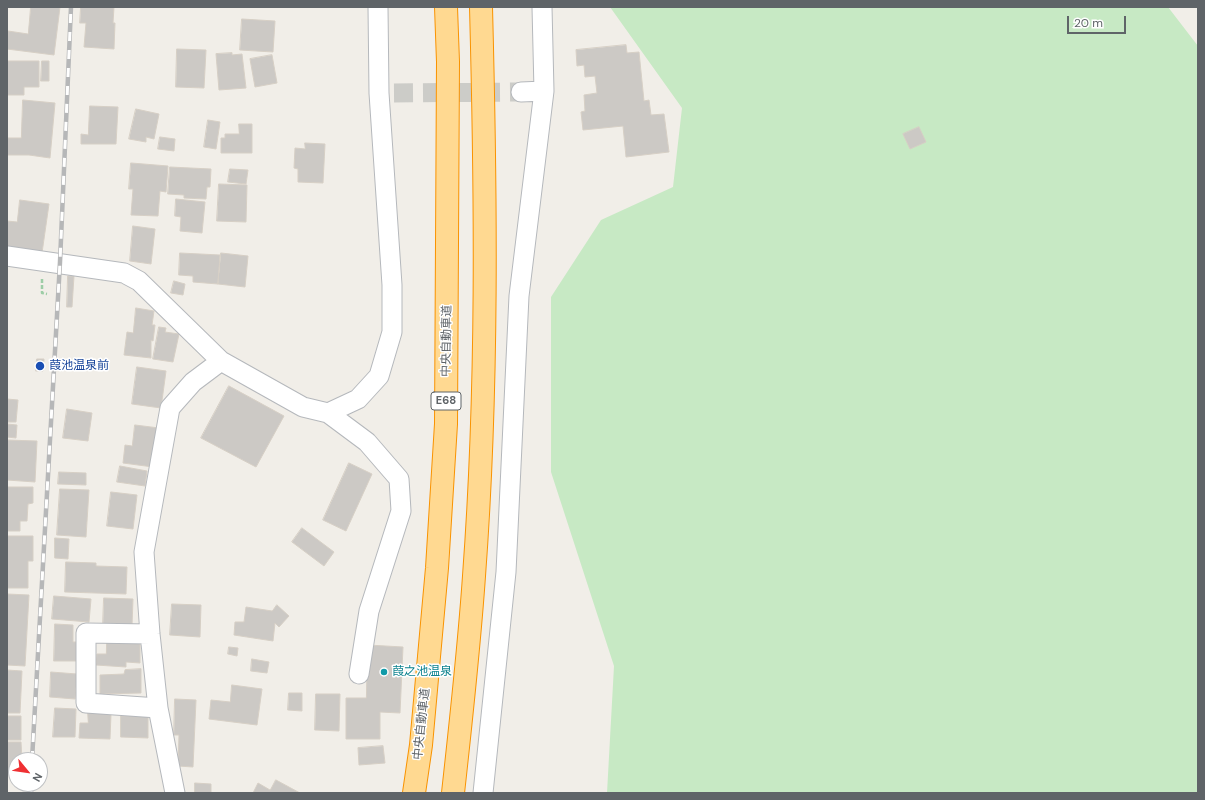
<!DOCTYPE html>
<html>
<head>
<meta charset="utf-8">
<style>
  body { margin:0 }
  #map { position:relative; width:1205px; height:800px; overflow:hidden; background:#f1eee8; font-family:"DM Sans",sans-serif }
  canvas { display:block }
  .frame { position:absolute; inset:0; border:8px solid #5f6468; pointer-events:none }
  .north { position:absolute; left:8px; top:752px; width:40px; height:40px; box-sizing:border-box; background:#fff; border:1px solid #bfc1c3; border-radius:50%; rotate:119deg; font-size:11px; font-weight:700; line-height:16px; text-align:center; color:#5f6468 }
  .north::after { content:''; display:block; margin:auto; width:14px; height:18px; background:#ef3033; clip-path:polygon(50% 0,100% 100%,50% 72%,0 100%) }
  .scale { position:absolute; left:1067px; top:16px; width:59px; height:18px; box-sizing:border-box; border:2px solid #5f6468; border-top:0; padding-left:5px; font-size:12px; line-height:14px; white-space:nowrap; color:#5f6468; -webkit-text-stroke:3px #fff; paint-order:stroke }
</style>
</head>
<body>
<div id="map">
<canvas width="1205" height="800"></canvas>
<div class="frame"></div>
<div class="north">N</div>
<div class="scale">20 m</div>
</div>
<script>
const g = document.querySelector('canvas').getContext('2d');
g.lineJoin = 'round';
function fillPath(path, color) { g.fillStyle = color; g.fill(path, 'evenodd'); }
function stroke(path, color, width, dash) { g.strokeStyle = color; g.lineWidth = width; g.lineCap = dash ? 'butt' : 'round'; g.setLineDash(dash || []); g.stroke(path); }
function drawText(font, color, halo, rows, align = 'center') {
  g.font = font + ' "DM Sans","Noto Sans JP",sans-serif'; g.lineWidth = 3; g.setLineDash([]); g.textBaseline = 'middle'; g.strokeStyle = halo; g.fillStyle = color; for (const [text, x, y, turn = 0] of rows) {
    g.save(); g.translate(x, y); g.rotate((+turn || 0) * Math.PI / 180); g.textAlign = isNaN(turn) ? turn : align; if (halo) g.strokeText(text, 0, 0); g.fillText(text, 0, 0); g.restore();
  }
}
fillPath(new Path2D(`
  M610 7H1168L1198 46V793H607L614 666 551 472V297L601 220 673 187 682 108Z`), '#c7e9c4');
const building = new Path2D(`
  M31 7H60L54 55 7 49 8 31 28 34Z
  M81 7H114L113 23H115L114 49 84 47 86 23H80Z
  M242 19 275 21 273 52 240 50Z
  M626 45 627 53 639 52 644 101 649 100 651 115 664 114 669 152 626 157 623 126 583 130 581 112 585 111 584 95 597 93 595 76 585 77 584 65 577 66 576 50Z
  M177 49 206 50 204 88 176 87Z
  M232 53V55L242 54 246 88 219 90 216 54Z
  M272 55 277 83 255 87 250 59Z
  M7 61H39V87H24V95H7Z
  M42 61H49V81H41Z
  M23 100 55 103 50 158 29 155H7V138H21Z
  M90 106 118 107 116 144H81V134L88 135Z
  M136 109 159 114 154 139 146 137V142L129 139Z
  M208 120 220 122 216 149 204 147Z
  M239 124H252V153H221V138H225V134H239Z
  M919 127 926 142 910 149 903 134Z
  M160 137 175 139 174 151 158 149Z
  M305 143 325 144 323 183 298 182V169L294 168 295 148 305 149Z
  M131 163 168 166 166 192 160 191 158 216 131 215 133 189H129Z
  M170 167 211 169 210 187H207L206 199 184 198V195L168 194Z
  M230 169 248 170 246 184 228 182Z
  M219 184 247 185 246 222 217 221Z
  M176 199 205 202 202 233 180 231 181 217 175 216Z
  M20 200 49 204 42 253 7 248V221L17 222Z
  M133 226 155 229 151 264 130 261Z
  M180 253 220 255 218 284 193 282V276L179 275Z
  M221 253 248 256 245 287 218 284Z
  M68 276H74L72 307H67Z
  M174 281 185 284 183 295 171 293Z
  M136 308 154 311 152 325H155L153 341 151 340V358L124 355 127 332 133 333Z
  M159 327 166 328 165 332 179 334 173 362 153 359Z
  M37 359H44L43 371H36Z
  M137 367 166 371 161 408 132 404Z
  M229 386 284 416 256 467 201 438Z
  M7 399 18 400 16 422H7Z
  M67 409 92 413 88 441 63 438Z
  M7 424 17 425 16 438 7 437Z
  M135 425 159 428 153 467 123 463 125 445 132 446Z
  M7 440 37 441 35 482 7 480Z
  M349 463 372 474 346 531 323 520Z
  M120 466 147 471 145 486 117 482Z
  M59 472 86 473V485L58 484Z
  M7 487H33V503L28 504 27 521H20V531H7Z
  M60 489 89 490 86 537 57 535Z
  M111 492 137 495 133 529 107 526Z
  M302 528 334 552 324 566 292 542Z
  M7 536H33V561H28V588H7Z
  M55 538 69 539 68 559 55 558Z
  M66 562 96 563V566L127 567 126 594 65 592Z
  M7 594 29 595 25 666 7 665Z
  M54 596 91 599 89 622 52 619Z
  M104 598 133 599 132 626 103 625Z
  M172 604 201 605 200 637 170 635Z
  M277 605 289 616 279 627 275 623 273 641 234 635 235 622H244L246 607 272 611Z
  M55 624 73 625V642H78V661H54Z
  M107 639 140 644V663L126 662V667L96 665 97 654H106Z
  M368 645 403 647 400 713 380 712V739H346V698H366Z
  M229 647 238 648 237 656 228 654Z
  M252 659 269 662 267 673 251 671Z
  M141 669V693L100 694V675L124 674 125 670Z
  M7 670 22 671 20 713H7Z
  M51 672 77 674 75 699 50 697Z
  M232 685 262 689 257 725 209 719 211 700 230 702Z
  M289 693H302V711L288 710Z
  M316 694H340L339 731 315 730Z
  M175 699 196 700 193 767 178 766 179 735H174Z
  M55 708 76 709 75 737H53Z
  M88 713 111 714 110 739 79 738 80 723H88Z
  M7 716H21V740H7Z
  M121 716H148V738L121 737Z
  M7 742H21L22 760H16V771H7Z
  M383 746 385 763 359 765 358 748Z
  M276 780 300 793H253L258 783 270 790Z
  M195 783 211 784V793H195Z`);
fillPath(building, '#ccc9c5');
stroke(building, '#d6cfc5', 1);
stroke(new Path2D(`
  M394 93 521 92`), '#ccccc8', 19, [19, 10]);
const minor = new Path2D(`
  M521 92 544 91
  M7 256 124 273 139 281 221 361 303 407 328 413 358 399 379 376 392 332V285L379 93 378 7
  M328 413 367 442 399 479 401 511 369 611 359 674
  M150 634 86 633V703L158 708
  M175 793 158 708 150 634 144 552 170 408 193 382 221 361
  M483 793 506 572 519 296 544 91 542 7`);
const highway = new Path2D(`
  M414 793 421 745 437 568 446 424 448 62 446 7
  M453 793C461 721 469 649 474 576 488 387 486 197 481 7`);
stroke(minor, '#b5b8bc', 21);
stroke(highway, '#f99300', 24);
stroke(new Path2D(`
  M42 279V293L47 294`), '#9dcda6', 2.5, [4, 2]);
stroke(minor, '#fff', 19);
stroke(highway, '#ffd991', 22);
const rail = new Path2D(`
  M32 760 60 262 71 7
  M31 793V784`);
stroke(rail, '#b6b7b8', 4.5);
stroke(rail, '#fff', 3, [9]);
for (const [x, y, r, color] of [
  [40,366,5,"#1a4fb4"],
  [384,672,4,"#0f9aa8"]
]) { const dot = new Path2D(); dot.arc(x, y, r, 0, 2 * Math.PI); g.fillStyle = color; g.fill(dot); stroke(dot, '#fff', 1.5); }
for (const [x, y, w] of [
  [446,401,30]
]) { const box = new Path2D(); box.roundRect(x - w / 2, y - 9, w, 18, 3); g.fillStyle = '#fff'; g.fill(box); stroke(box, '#5f6468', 1); }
drawText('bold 11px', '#5f6468', null, [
  ["E68",446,401]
]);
drawText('12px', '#5f6468', '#fff', [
  ["中央自動車道",447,341,-89],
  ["中央自動車道",422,724,-84]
]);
drawText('12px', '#164399', '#fff', [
  ["葭池温泉前",49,366]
], 'left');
drawText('12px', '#0d838f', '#fff', [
  ["葭之池温泉",392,672]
], 'left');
</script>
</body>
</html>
